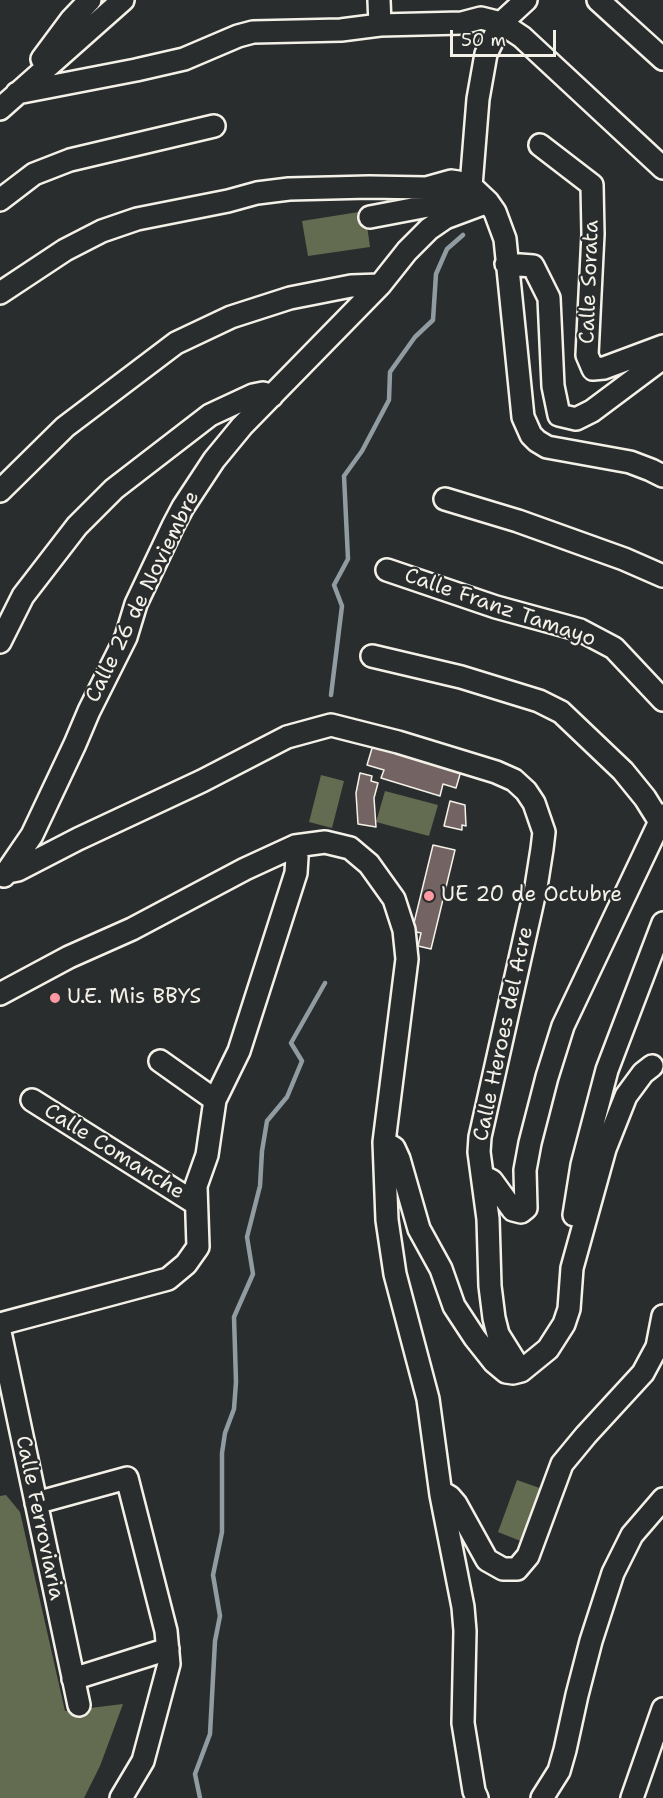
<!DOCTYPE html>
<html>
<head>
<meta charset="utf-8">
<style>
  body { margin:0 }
  #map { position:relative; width:663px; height:1798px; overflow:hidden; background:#2a2d2e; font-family:"Shantell Sans",sans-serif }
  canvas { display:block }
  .scale { position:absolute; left:450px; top:30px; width:106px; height:27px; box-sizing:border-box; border:3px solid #f4f1e8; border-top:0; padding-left:8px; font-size:18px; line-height:21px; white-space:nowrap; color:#f4f1e8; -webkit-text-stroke:4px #2a2d2e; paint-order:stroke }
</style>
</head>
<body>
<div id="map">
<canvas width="663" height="1798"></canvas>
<div class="scale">50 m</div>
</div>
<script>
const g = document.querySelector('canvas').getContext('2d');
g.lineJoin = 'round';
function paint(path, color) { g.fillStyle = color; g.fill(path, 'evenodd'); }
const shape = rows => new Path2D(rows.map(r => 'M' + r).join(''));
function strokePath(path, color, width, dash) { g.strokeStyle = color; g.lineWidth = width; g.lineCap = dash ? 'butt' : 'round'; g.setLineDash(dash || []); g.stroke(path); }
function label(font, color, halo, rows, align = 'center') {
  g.font = font + ' "Shantell Sans",sans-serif'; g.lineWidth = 4.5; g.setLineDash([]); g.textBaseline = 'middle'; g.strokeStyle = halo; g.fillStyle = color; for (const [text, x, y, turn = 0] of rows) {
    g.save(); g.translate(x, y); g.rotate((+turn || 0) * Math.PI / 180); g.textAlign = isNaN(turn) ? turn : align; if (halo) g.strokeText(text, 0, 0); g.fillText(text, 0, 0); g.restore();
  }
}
const green = shape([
  [365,211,370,247,308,256,302,221],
  [321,775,344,781,332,828,309,822],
  [385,791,438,805,429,836,376,822],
  [517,1480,548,1491,528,1544,498,1532],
  [6,1495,20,1512,65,1711,123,1704,100,1766,84,1798,0,1798,0,1496]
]);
const stream = shape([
  [331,695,342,606,334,585,348,559,344,476,362,451,389,400,390,372,415,337,433,320,436,274,447,249,463,235],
  [200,1798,195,1774,210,1734,215,1641,220,1616,213,1575,222,1532,222,1453,225,1433,234,1409,236,1382,234,1317,253,1274,247,1237,260,1186,262,1151,267,1121,287,1097,302,1061,291,1043,325,983]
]);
const building = shape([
  [373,745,461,771,456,788,443,784,440,796,381,778,384,770,367,765,373,745],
  [360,773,372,776,371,781,378,783,374,798,376,827,358,824,356,793,360,773],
  [450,801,465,805,466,826,462,825,462,830,444,826,450,801],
  [433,845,455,850,431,949,418,946,421,933,412,931,433,845]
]);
const minor = shape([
  [379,0,380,25],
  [598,0,663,59],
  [42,59,71,20,90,0],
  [17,93,136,70,184,59,238,36,253,32,341,30,380,25,462,23,481,18,501,23,522,37,663,168],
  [0,109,123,0],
  [540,145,592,185,593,234,587,355,593,369,604,368,663,346],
  [0,200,34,174,70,160,214,126],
  [370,217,428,206,446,198,465,195,471,186,478,99,486,54,501,23,526,0],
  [506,264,533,266,549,298,553,386,559,415,576,419,592,411,663,358],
  [0,293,65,250,102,231,137,219,228,201,257,193,289,189,369,187,426,188,451,181,458,182,471,186,488,202,495,212,505,239,523,417,531,435,537,441,547,447,630,462,651,470,663,476],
  [0,491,65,427,176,343,231,317,290,298,351,286,380,285],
  [445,499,518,521,624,559,663,576],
  [387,570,496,607,580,630,614,648,663,700],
  [0,642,23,596,77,526,114,489,210,415,253,395,263,393,272,396],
  [372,656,461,677,539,701,561,712,623,771,645,798,660,822],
  [8,872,18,870,78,839,202,781,287,737,331,725,398,742,496,772,514,780,526,791,534,803,544,832,542,849,536,887,480,1137,479,1152,488,1219,490,1286,494,1318,498,1334,521,1371],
  [4,876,32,835,75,744,89,711,126,637,136,604,173,526,183,507,214,460,242,426,380,285,407,251,429,229,445,218,488,202],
  [0,994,69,957,132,929,245,869,295,846,325,842,350,848,369,864,394,899,404,930,407,959,384,1142,387,1220,395,1274,428,1399,441,1495,463,1607,465,1631,463,1723,474,1791,477,1798],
  [160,1061,215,1100],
  [32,1100,195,1203],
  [384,1142,394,1148,399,1159,419,1229,441,1269,454,1306,475,1338,494,1362,506,1372,513,1373,521,1371,548,1349,564,1324,569,1309,572,1268,605,1149,626,1096,643,1073,652,1066],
  [484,1177,492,1181,513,1210,521,1212,526,1208,525,1170,530,1143,547,1077,563,1026,663,815],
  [574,1215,582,1165,607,1070,663,923],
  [0,1324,168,1279,186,1264,198,1247,196,1186,207,1155,215,1100,239,1051,296,873,297,857,295,846],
  [0,1332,79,1705],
  [441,1495,445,1494,450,1497,456,1504,487,1560,503,1569,517,1569,528,1556,562,1464,586,1435,643,1373,657,1347,663,1316],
  [36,1503,127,1478,166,1631,169,1664,143,1761,121,1798],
  [73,1679,168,1649],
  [542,1798,559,1771,565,1750,577,1695,591,1641,613,1573,632,1535,663,1499],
  [632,1798,663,1709]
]);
const markers = [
  [429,896,6,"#ff9aa2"],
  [55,998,6,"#ff9aa2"]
];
const streetNames = [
  ["Calle Sorata",590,282,-88],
  ["Calle 26 de Noviembre",143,597,-64],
  ["Calle Franz Tamayo",500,608,19],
  ["Calle Heroes del Acre",504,1034,-78],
  ["Calle Comanche",114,1152,32],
  ["Calle Ferroviaria",39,1518,78]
];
const poiNames = [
  ["UE 20 de Octubre",441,896],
  ["U.E. Mis BBYS",67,998]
];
paint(green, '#636b50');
strokePath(stream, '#919ca2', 4.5);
paint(building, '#736463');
strokePath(building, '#f4f1e8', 1.5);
strokePath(minor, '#f4f1e8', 26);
strokePath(minor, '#2a2d2e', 21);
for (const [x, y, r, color] of markers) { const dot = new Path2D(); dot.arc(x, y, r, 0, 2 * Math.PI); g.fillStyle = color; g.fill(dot); strokePath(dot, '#2a2d2e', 2); }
label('21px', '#f4f1e8', '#2a2d2e', streetNames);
label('21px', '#f4f1e8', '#2a2d2e', poiNames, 'left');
</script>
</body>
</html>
